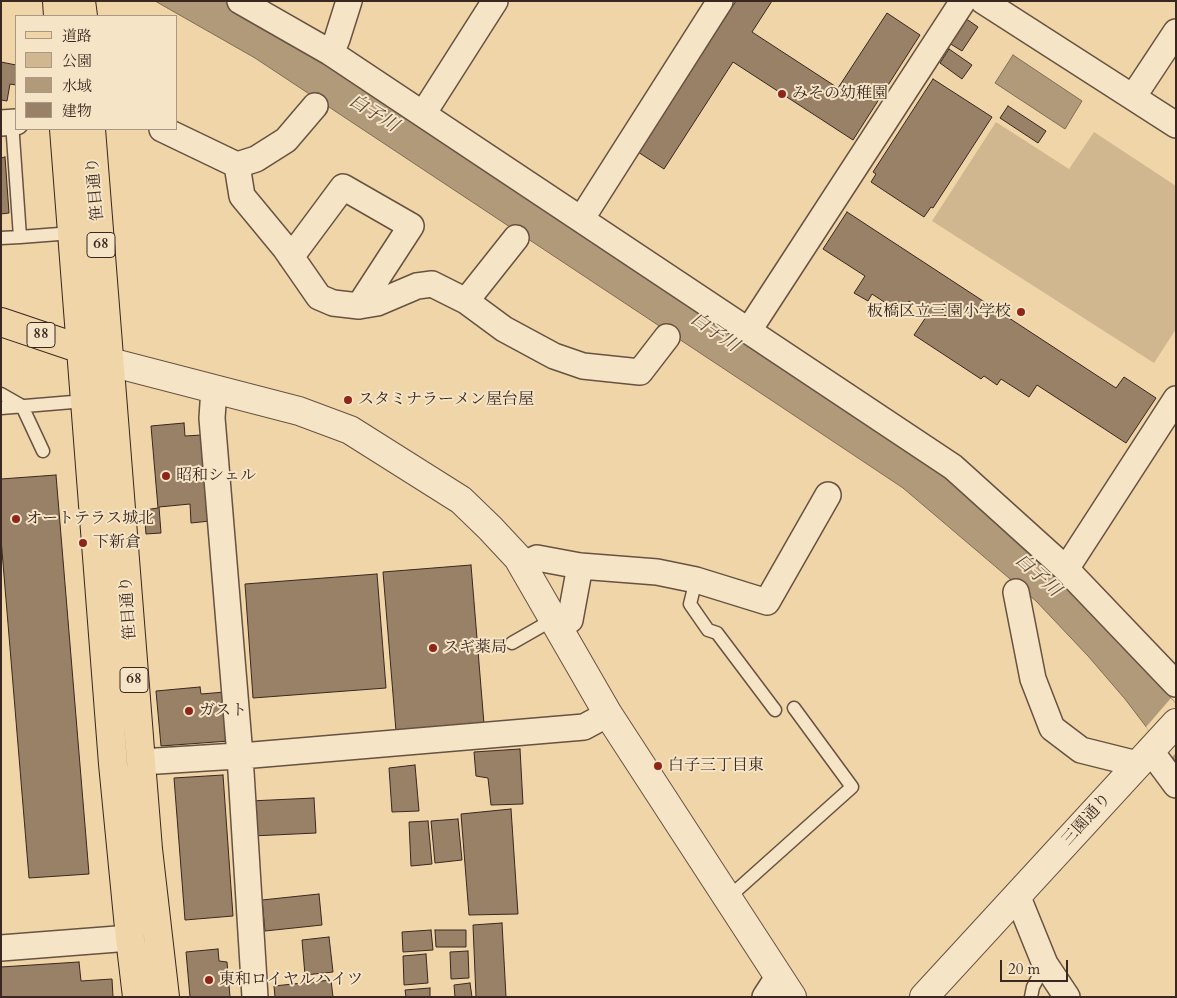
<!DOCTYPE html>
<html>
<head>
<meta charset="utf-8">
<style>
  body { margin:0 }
  #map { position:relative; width:1177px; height:998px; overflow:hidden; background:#efd5a7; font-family:Cardo,"Noto Serif JP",serif }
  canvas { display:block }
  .frame { position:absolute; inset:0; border:2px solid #3a2720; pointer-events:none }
  .legend { position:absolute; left:15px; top:15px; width:162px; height:115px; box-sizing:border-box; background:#f5e4c6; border:1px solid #aa9884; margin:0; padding:6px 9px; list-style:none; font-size:15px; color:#3a2720 }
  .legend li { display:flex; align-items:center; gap:10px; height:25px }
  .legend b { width:25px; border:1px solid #aa9884 }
  .scale { position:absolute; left:1000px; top:960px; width:68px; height:22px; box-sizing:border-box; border:2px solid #3a2720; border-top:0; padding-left:6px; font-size:15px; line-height:18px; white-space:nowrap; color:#3a2720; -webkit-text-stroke:4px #f5e4c6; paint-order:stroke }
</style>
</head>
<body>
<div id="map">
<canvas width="1177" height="998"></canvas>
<div class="frame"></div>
<ul class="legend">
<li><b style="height:6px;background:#efd5a7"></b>道路</li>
<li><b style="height:14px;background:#d0b790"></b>公園</li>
<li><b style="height:14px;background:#b19a79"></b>水域</li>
<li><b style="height:14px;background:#988166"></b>建物</li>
</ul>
<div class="scale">20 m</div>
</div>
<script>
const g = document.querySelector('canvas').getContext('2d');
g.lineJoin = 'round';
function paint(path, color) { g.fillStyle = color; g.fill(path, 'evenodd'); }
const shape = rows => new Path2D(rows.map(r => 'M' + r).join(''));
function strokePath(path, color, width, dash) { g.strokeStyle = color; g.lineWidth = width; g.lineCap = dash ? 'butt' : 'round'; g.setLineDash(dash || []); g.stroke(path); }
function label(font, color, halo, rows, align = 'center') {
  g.font = font + ' Cardo,"Noto Serif JP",serif'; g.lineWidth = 4; g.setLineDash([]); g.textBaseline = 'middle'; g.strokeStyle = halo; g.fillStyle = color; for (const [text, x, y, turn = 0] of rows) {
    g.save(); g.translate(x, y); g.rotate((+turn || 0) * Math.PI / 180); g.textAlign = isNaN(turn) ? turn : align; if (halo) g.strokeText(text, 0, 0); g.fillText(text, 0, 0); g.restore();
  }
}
const green = shape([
  [996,122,1069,169,1094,132,1176,186,1176,329,1154,363,932,221]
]);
const water = shape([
  [155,1,229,1,276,28,920,455,994,515,1110,625,1171,698,1176,704,1176,766,1125,699,1088,656,1036,601,903,488,768,398,255,58,155,1],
  [1013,55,1082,101,1065,129,995,83,1013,55]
]);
const pier = shape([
  [1171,698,1176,704,1176,753,1170,759,1146,727]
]);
const building = shape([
  [736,1,772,1,752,32,838,88,887,13,920,35,853,140,733,62,664,169,638,152,736,1],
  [965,18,978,27,962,51,949,43,965,18],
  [949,49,972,65,962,79,940,63,949,49],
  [1,62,16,65,16,85,10,84,7,101,1,100,1,62],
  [933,79,992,117,933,208,931,207,924,217,871,182,876,174,873,172,933,79],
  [1008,106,1046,131,1038,143,1000,118,1008,106],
  [5,157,9,213,1,214,1,158,5,157],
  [847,212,1116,388,1124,377,1156,398,1126,443,1037,385,1029,397,1001,379,997,385,984,376,981,379,914,335,928,314,909,301,901,313,872,294,868,301,854,293,865,276,823,249,847,212],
  [184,423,185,436,202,435,210,521,191,523,190,504,159,507,161,533,146,534,144,510,158,508,151,426,184,423],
  [56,475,89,874,29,878,1,539,1,479,56,475],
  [471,565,484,724,396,731,383,572,471,565],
  [377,574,386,688,253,698,245,584,377,574],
  [200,687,201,694,225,692,229,741,161,746,156,691,200,687],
  [520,749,523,804,491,805,488,778,476,776,474,752,520,749],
  [415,765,419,811,392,812,389,768,415,765],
  [223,775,233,916,185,920,174,778,223,775],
  [314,798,316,833,252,836,250,801,314,798],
  [511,809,518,914,469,915,461,814,511,809],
  [458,819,462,860,435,863,431,821,458,819],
  [428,821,432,864,411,866,409,822,428,821],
  [319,894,322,925,265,931,262,900,319,894],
  [502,923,506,997,476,997,473,925,502,923],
  [431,930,433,950,403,952,402,932,431,930],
  [435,930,466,930,466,947,436,947,435,930],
  [329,937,333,972,305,975,302,940,329,937],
  [218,949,219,961,227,962,230,997,190,997,186,952,218,949],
  [468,951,469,978,451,979,450,952,468,951],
  [426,954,428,983,404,985,403,956,426,954],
  [79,962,81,981,112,979,113,997,1,997,1,967,79,962],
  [331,980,333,997,275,997,274,986,331,980],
  [470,983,472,997,455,997,454,985,470,983],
  [430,988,430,997,406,997,405,990,430,988]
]);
const service = shape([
  [12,122,20,237,72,233],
  [1,238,20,237],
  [1,394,22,406,43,451],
  [1,408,85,401],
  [696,580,690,604,708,630,717,633,775,710],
  [512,643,554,619],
  [728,898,852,787,794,708],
  [1031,997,1033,987,1045,964]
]);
const minor = shape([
  [240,1,331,53,953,467,1066,569,1176,684],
  [983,1,1176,125],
  [331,53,337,39,349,1],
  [1133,97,1176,32],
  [423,114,495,1],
  [1,123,16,122],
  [162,129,237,165,242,196,285,248,319,297,333,303,359,306,377,303,417,286,432,284,466,301,504,329,554,356,583,366,640,372,667,337],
  [237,165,256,159,286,140,315,106],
  [582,218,720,1],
  [291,257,343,187,411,226,359,306],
  [466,301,516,238],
  [749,330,963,1],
  [214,389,212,418,240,756,255,997],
  [522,565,537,558,580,566,657,572,696,580,767,602,828,495],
  [1066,569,1176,399],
  [1016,592,1033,679,1052,728,1081,750,1137,764],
  [559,628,570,620,580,566],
  [1150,750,1176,785],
  [141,762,253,755,584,727,608,714],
  [1017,895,1045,964,1067,997],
  [1,948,130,938],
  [765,997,778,977]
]);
const tertiary = shape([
  [110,362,299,411,350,430,461,500,490,528,518,558,608,714,792,997],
  [924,997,1176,723]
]);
const primary = shape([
  [57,1,58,16],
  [81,1,83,16],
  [64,129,113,764,130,938,137,997],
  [91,129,141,762,148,849,165,997],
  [1,322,81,349,96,356]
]);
const markers = [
  [782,94,5,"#8f2418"],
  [1021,312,5,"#8f2418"],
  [348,400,5,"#8f2418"],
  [166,476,5,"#8f2418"],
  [16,519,5,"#8f2418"],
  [83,543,5,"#8f2418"],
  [433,648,5,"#8f2418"],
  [189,711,5,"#8f2418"],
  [658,766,5,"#8f2418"],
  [209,980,5,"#8f2418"]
];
const shields = [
  [101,245,28],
  [41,335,28],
  [134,680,28]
];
const shieldNames = [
  ["68",101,245],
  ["88",41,335],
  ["68",134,680]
];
const poiNames = [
  ["みその幼稚園",792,94],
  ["板橋区立三園小学校",1011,312,"right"],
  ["スタミナラーメン屋台屋",358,400],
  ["昭和シェル",176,476],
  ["オートテラス城北",26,519],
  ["下新倉",93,543],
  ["スギ薬局",443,648],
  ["ガスト",199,711],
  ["白子三丁目東",668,766],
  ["東和ロイヤルハイツ",219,980]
];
const streetNames = [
  ["笹目通り",96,189,-95],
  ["笹目通り",129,608,-94],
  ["三園通り",1087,820,-48]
];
const waterNames = [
  ["白子川",373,114,32],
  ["白子川",714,333,35],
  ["白子川",1037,576,42]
];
paint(green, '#d0b790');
paint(water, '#b19a79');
strokePath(water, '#816c55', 1);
paint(pier, '#efd5a7');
paint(building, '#988166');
strokePath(building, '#3a2720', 1);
strokePath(service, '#675242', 15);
strokePath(minor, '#675242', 28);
strokePath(tertiary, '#675242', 30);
strokePath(primary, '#3a2720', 30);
strokePath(service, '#f5e4c6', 12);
strokePath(minor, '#f5e4c6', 25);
strokePath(tertiary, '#f5e4c6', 28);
strokePath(primary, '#efd5a7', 28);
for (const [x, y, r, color] of markers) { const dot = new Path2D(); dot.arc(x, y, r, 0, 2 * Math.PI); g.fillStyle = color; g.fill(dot); strokePath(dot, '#f5e4c6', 2); }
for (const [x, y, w] of shields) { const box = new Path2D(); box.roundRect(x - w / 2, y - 12.5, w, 25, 4); g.fillStyle = '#f5e4c6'; g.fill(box); strokePath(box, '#3a2720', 1); }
label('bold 15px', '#3a2720', null, shieldNames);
label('16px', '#3a2720', '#f5e4c6', poiNames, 'left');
label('16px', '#3a2720', '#f5e4c6', streetNames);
label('italic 18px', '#5e4a3b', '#f5e4c6', waterNames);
</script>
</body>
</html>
